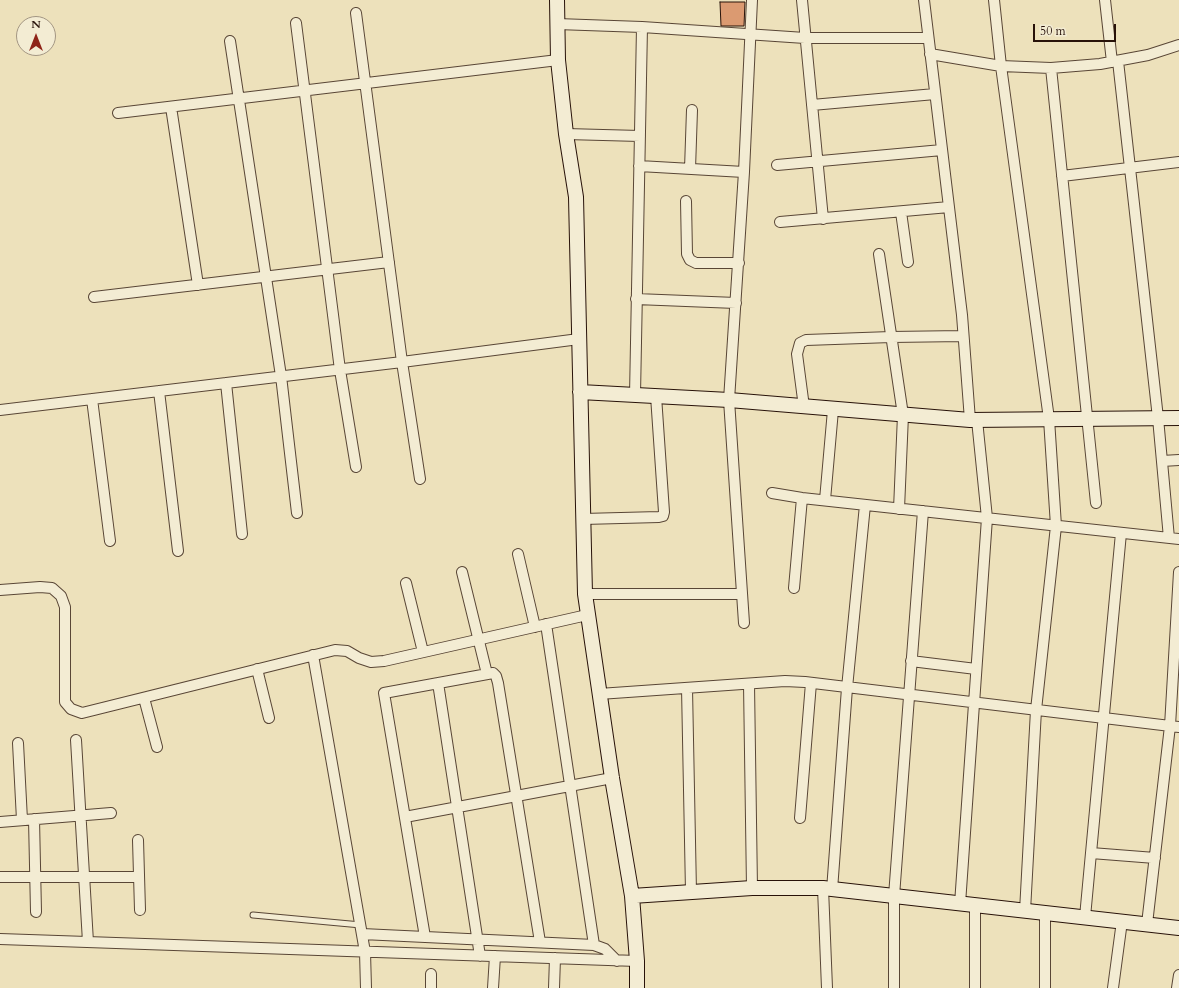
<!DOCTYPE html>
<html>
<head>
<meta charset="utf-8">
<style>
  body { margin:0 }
  #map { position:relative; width:1179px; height:988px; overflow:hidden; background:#ede1bb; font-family:Cardo,serif }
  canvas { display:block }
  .north { position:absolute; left:16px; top:16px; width:40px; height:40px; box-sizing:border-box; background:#f3ecd3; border:1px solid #a29582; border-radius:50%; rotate:0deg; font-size:11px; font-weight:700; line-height:16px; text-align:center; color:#281209 }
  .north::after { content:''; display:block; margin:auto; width:14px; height:18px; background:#8f2418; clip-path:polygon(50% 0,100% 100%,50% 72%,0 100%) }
  .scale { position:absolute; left:1033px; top:24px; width:83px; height:18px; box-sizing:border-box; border:2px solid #281209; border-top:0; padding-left:5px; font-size:12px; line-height:14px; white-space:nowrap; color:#281209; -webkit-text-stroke:3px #f3ecd3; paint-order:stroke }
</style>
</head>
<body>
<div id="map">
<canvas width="1179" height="988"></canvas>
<div class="north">N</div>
<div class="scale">50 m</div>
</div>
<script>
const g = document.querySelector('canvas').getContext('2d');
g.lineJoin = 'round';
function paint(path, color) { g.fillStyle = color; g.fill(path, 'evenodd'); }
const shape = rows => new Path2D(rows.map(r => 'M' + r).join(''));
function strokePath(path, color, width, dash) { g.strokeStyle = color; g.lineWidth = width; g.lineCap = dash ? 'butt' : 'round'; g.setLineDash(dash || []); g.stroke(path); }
const building = shape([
  [720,2,745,2,744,26,721,26,720,2]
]);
const lane = shape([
  [253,915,361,925]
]);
const street = shape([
  [802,0,823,219],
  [924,0,962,315,970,420],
  [994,0,1001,66,1049,419,1056,526,1036,710,1025,911],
  [1105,0,1112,62],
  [356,13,402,362,420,479],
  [296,23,340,370,356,467],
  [557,24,642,27,805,38,928,38],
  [230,41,281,376,297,513],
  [930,54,1001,66,1051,68,1100,64,1148,55,1179,45],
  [1118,61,1158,418,1169,538],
  [1051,68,1096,503],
  [812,105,935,94],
  [171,107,198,285],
  [118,113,558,60],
  [566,134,640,136],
  [777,165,942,150],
  [639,166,744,172],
  [690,169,692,110],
  [1062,176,1179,162],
  [686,201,687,254,690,260,696,263,739,263],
  [901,212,908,262],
  [780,222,949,207],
  [879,254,903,415,899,509],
  [94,297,389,262],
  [636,299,736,303],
  [226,383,242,534],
  [159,391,178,551],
  [635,395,642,27],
  [92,399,110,541],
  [804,407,797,354,800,343,806,340,891,337,963,336],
  [0,410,402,362,579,339],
  [1162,461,1179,460],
  [772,493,802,498,1179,539],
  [825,500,833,410],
  [583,519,659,517,663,516,664,512,656,396],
  [518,554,535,627],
  [462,572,487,674],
  [406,583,423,652],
  [794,588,802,498],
  [0,590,40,587,52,588,61,596,65,607,65,702,71,709,82,713,335,650,347,651,359,658,371,662,384,661,587,615],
  [585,594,741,594],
  [744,623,729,400,744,172,752,0],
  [546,624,594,945],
  [313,655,365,952,366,988],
  [911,661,976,669],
  [257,669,269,718],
  [438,683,480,956],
  [749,684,752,888],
  [687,688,691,892],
  [599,694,785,681,805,682,1179,727],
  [144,698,157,747],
  [76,740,88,942],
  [18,743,22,820],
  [405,817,612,778],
  [800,818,811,683],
  [34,819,36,912],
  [0,822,111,813],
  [138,840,140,910],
  [1091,853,1155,858],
  [1,877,139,877],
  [823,888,827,988],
  [832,890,847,688,865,505],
  [960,904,987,518,977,420],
  [975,905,975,988],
  [1045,913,1045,988],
  [1085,917,1121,533],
  [1147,924,1170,726,1179,572],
  [362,934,594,945,605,949,617,961],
  [425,937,384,693,493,673,496,676,498,683,540,942],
  [0,939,637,961],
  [431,974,431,988],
  [493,988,495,956],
  [554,988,555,958],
  [894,988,894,896,923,511],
  [1113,988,1122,921],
  [1177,988,1179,975]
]);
const secondary = shape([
  [557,0,558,60,566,134,576,197,585,594,612,778,632,896,637,961,637,988],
  [580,392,729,400,970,420,1179,418],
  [632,896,752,888,823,888,1179,928]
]);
paint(building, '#db9a71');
strokePath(building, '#281209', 1);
strokePath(lane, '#594636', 7);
strokePath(street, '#594636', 12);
strokePath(secondary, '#281209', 16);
strokePath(lane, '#f3ecd3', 5);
strokePath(street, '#f3ecd3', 10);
strokePath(secondary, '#f3ecd3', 14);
</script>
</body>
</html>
